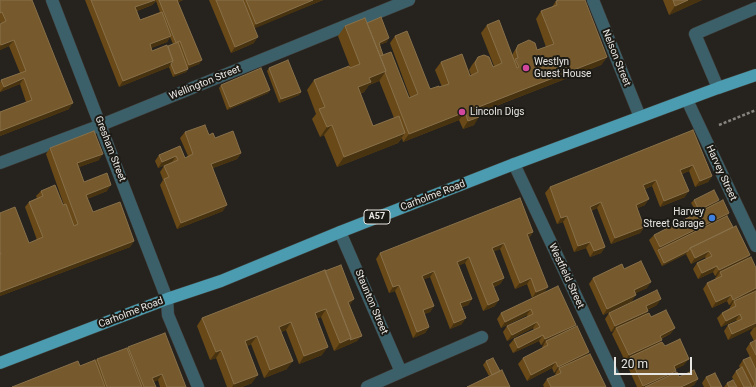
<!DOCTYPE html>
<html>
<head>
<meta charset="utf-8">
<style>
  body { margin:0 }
  #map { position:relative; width:756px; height:387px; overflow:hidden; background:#26231e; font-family:Roboto,sans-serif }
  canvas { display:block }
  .scale { position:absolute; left:614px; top:357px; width:78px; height:18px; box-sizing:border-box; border:2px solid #e8e6e3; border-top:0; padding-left:5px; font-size:12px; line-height:14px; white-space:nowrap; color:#e8e6e3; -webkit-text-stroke:3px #1c1a15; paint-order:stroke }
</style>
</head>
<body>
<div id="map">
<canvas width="756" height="387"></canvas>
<div class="scale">20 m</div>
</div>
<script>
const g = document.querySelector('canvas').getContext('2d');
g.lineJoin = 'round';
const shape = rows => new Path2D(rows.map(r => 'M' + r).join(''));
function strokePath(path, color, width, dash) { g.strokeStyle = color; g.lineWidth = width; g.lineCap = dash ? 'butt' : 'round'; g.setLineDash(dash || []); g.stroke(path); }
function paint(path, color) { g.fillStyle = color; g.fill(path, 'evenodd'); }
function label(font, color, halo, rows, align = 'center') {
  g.font = font + ' Roboto,sans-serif'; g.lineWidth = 4; g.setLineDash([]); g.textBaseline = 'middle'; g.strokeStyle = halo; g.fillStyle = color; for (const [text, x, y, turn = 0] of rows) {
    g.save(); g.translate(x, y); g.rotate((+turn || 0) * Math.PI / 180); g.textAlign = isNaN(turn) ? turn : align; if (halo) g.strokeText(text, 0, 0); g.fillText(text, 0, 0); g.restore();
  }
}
const path = shape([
  [719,125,756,110]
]);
const lane = shape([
  [718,88,695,34,756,8]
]);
const street = shape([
  [52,0,167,299,168,315,198,387],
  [593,0,640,117],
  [687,100,756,246],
  [0,163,101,125,409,0],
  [514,164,619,387],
  [340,232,401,372,367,387],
  [401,372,482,337]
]);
const primary = shape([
  [0,363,167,299,221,281,340,232,514,164,718,88,756,75]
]);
const wall = shape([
  [0,0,69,109,0,136,0,112,26,102,20,84,0,92,0,82,1,80,20,73,9,46,0,50,0,24,1,24,0,22],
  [85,0,183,0,178,2,202,60,199,64,188,68,188,69,186,72,173,77,169,67,119,87],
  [156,1,160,12,140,20,137,11,152,5],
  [170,37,173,44,168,46,152,51,151,48,167,42],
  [209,0,323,0,254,28,254,43,231,53],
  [663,0,702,0,669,15],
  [556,1,607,57,601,65,478,113,474,125,463,129,459,120,403,142,402,138,398,143,337,167,324,135,320,137,312,119,316,114,307,90,314,80,350,67,338,36,345,26,367,23,387,42,379,45,383,55,409,98,410,97,390,43,395,36,430,89,439,87,442,87,435,70,441,62,470,76,471,75,469,70,472,65,478,57,493,67,494,66,481,33,487,25,512,55,518,45,537,50,546,47,536,19,541,11,552,7],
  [379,80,394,118,373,126,360,94,364,92,369,85,379,81],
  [269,68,301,92,299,95,279,103,267,71],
  [221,85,270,90,268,93,227,110,219,88],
  [693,130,712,176,708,182,695,187,689,171,682,174,685,197,660,207,652,186,645,189,645,205,637,208,644,227,640,233,611,244,597,208,591,211,605,247,601,253,590,257,586,248,574,252,563,222,557,224,545,193,550,187],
  [185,132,209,135,241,153,237,159,213,168,223,211,177,229,160,185,163,180,160,172,164,166,172,162,158,168,155,161,159,155,180,146,185,158,188,156,180,138],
  [50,148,99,160,79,167,84,182,107,191,87,199,93,212,134,241,130,247,0,296,0,213,29,243,37,240,25,207,29,202,37,198,36,196,41,191,63,205,64,205,46,154],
  [694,200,716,204,697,213,691,203],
  [729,213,727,216,748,258,756,268,756,387,737,387,732,377,736,371,740,368,739,366,743,360,751,359,746,349,750,343,754,341,750,333,754,327,728,340,724,331,728,325,737,321,736,320,721,327,717,318,722,313,730,308,730,307,732,304,729,305,727,301,712,308,703,289,707,283,716,279,715,278,718,275,715,276,713,272,698,279,693,269,697,263,706,259,705,257,691,264,686,254,662,266,649,240,654,235],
  [533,232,529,238,544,293,574,328,589,352,587,355,606,387,544,387,543,385,547,379,556,375,555,374,557,371,554,373,552,368,527,381,518,364,523,358,543,348,542,347,544,344,541,345,539,341,513,353,509,345,514,339,534,330,533,328,507,341,503,332,507,326,528,317,527,315,501,328,497,319,501,313,542,294,532,298,527,284,515,289,500,249,494,251,504,278,500,284,494,287,495,306,483,311,465,263,459,265,472,299,468,305,462,307,462,324,450,329,430,277,424,279,434,306,430,312,424,314,429,327,425,333,413,338,395,291,389,293,376,259,380,253],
  [624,269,647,288,635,293,632,301,603,315,589,284,593,278],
  [350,305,357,341,334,351,321,317,316,318,322,355,299,364,286,330,281,332,287,369,264,378,251,344,247,346,252,383,242,387,227,387,216,358,210,360,197,326,202,318],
  [657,305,647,310,648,311,646,314,651,317,675,328,670,334,661,339,659,343,665,346,684,365,675,369,674,374,679,377,698,379,694,385,690,387,637,387,626,363,628,360,625,361,612,334,614,331,611,332,605,319,609,313],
  [128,347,186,387,160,387,158,380,153,382,156,387,12,387,95,361,97,359,127,349],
  [486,361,500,371,489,376,483,365],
  [706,377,722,387,704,387,702,383],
  [727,383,737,387,724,387]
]);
const shadedWall = shape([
  [155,0,156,0,152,5,131,13,135,7],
  [177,0,183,0,175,4],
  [313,0,323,0,251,30,256,24],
  [688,0,702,0,669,15,675,6],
  [171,36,167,42,146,50,150,44],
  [258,37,254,43,231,53,235,47],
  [389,38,387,42,376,46,379,43],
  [14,40,9,46,0,50,0,47,1,45],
  [607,57,601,65,470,116,476,108],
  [202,60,199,64,187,69,189,65],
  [173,61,169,67,119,87,123,81],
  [188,69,186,72,173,77,175,74],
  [386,71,379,81,369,85,364,92,350,97,358,87,369,78],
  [24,78,20,84,0,92,4,87],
  [270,90,268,93,227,110,230,107],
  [301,92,299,95,279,103,281,99],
  [73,103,69,109,0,136,0,131],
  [465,112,459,120,403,142,409,134],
  [479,117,474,125,463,129,468,121],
  [332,125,324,135,320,137,327,127],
  [405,133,398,143,337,167,344,157],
  [241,153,237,159,207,170,211,164],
  [103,154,99,160,73,169,77,163],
  [176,156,172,162,158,168,162,162],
  [693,165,689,171,676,176,680,170],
  [712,176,708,182,695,187,700,181],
  [656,180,652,186,639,191,643,185],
  [111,185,107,191,82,201,86,195],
  [689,191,685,197,660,207,664,201],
  [649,199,645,205,632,211,636,205],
  [719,200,716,204,697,213,699,210],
  [601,202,597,208,585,213,590,207],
  [227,205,223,211,177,229,181,223],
  [729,213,725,219,658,250,660,247],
  [567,216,563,222,557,224,561,218],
  [644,227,640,233,611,244,615,238],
  [533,232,529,238,523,240,527,234],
  [134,241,130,247,0,296,0,292],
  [590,242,586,248,574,252,578,246],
  [504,243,500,249,488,254,492,248],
  [605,247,601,253,590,257,594,251],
  [688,251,686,254,662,266,664,263],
  [709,251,705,257,691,264,695,258],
  [750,255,746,261,720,272,718,275,715,276,719,270],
  [469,257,465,263,453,268,457,262],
  [717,266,713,272,698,279,702,273],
  [434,271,430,277,418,282,422,276],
  [504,278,500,284,488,289,492,283],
  [531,278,527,284,515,289,520,283],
  [651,282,647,288,630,296,634,290],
  [399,285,395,291,389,293,393,287],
  [548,287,544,293,532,298,536,292],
  [756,288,756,292,734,301,732,304,729,305,733,300],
  [636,295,632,301,603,315,607,309],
  [731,295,727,301,712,308,716,302],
  [354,299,350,305,348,302],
  [472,299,468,305,456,309,460,303],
  [661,299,657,305,642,312,646,306],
  [499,300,495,306,483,311,488,305],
  [434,306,430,312,418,316,423,310],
  [326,309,321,317,309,321,315,313],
  [531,309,527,315,501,328,505,322],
  [648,311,644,317,616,328,614,331,611,332,615,326],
  [740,314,736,320,721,327,726,321],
  [466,318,462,324,450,329,454,323],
  [291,322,286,330,274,335,279,327],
  [537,322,533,328,507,341,512,335],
  [756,323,756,327,728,340,732,334],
  [576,325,572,331,546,341,544,344,541,345,545,339],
  [429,327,425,333,413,338,417,332],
  [675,328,670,334,655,341,660,336],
  [543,335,539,341,513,353,518,348],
  [257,336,251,344,239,349,245,341],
  [362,336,357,341,334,351,340,343,351,338],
  [662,340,658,346,630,357,628,360,625,361,629,355],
  [328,347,322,355,299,364,304,356],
  [221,350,216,358,210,360,216,352],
  [589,352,585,358,559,368,557,371,554,373,558,367],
  [689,359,684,365,670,372,674,366],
  [293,361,287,369,264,378,270,370],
  [556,362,552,368,527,381,531,375],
  [676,371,672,377,649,387,642,387,643,386],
  [162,374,158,380,148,384,152,378],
  [258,375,252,383,242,387,232,387,234,384],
  [698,379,694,385,690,387,681,387]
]);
const building = shape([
  [0,0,32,0,73,103,0,131,0,112,32,100,24,78,4,87,1,80,26,71,14,40,1,45,0,43,0,24,6,21,2,12,0,13,0,0],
  [91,0,155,0,135,7,140,20,162,12,171,36,150,44,152,51,167,45,173,61,123,81,91,0],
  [159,0,178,0,177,0,202,60,189,65,180,41,176,43,159,0],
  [216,0,243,0,258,37,235,47,216,0],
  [246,0,313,0,256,24,246,0],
  [559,0,585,0,607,57,476,108,479,117,468,121,465,112,409,134,385,72,386,71,380,56,391,52,409,98,418,94,395,36,407,31,430,89,439,86,439,87,449,84,441,62,462,54,470,76,478,72,475,63,478,57,484,55,489,57,493,67,502,63,487,25,499,20,517,68,519,67,515,59,518,58,516,50,518,45,529,40,535,43,537,50,554,44,541,11,557,5,556,1,559,0],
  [673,0,688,0,675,6,673,0],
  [381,17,389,38,379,43,383,55,380,56,367,23,381,17],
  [365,18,386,71,369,78,371,82,358,87,373,126,399,116,405,133,344,157,332,125,327,127,319,109,325,107,314,80,349,66,350,68,360,64,345,26,365,18],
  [178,42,188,69,175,74,171,64,173,61,168,46,178,42],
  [288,60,301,92,281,99,269,68,288,60],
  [261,68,270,90,230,107,221,85,261,68],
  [205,125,209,135,213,133,215,138,233,131,241,153,211,164,227,205,181,223,164,179,169,177,164,166,178,160,176,156,162,162,159,155,180,146,185,158,193,154,185,132,205,125],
  [693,130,712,176,700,181,693,165,680,170,689,191,664,201,656,180,643,185,649,199,636,205,644,227,615,238,601,202,590,207,605,247,594,251,590,242,578,246,567,216,561,218,550,187,693,130],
  [94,131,103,154,77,163,84,182,107,173,111,185,86,195,93,212,120,202,134,241,0,292,0,254,1,254,0,252,0,213,15,207,29,243,43,237,29,202,43,196,41,191,55,185,63,205,66,204,74,226,78,224,50,148,94,131],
  [714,190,719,200,699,210,694,200,714,190],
  [520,198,533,232,527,234,548,287,536,292,531,278,520,283,504,243,492,248,504,278,492,283,499,300,488,305,469,257,457,262,472,299,460,303,466,318,454,323,434,271,422,276,434,306,423,310,429,327,417,332,399,285,393,287,380,253,520,198],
  [723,200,729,213,660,247,654,235,723,200],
  [727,216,733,227,690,248,688,251,664,263,658,250,727,216],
  [736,226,750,255,719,270,717,266,702,273,697,263,712,256,709,251,695,258,690,248,736,226],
  [751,257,756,268,756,288,733,300,731,295,716,302,707,283,722,276,720,272,751,257],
  [641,261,651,282,634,290,636,295,607,309,593,278,622,264,624,269,641,261],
  [341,265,354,299,348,302,362,336,350,340,351,338,325,271,341,265],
  [325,270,351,338,340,343,326,309,320,311,315,313,328,347,304,356,291,322,279,327,293,361,270,370,257,336,250,339,245,341,258,375,234,384,221,350,216,352,202,318,325,270],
  [558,286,576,325,545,339,543,335,518,348,514,339,540,327,537,322,512,335,507,326,533,314,531,309,505,322,501,313,558,286],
  [657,290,661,299,646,306,648,311,615,326,609,313,657,290],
  [756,291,756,323,732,334,728,325,742,319,740,314,726,321,722,313,736,306,734,301,756,291],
  [666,310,675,328,660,336,662,340,629,355,616,328,649,313,651,317,666,310],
  [577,326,589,352,558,367,556,362,531,375,523,358,548,345,546,341,577,326],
  [165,333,186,387,167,387,162,374,152,378,156,387,144,387,128,347,165,333],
  [680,339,689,359,674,366,676,371,643,386,630,357,662,342,665,346,680,339],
  [756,340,756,355,750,343,756,340],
  [127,348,142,387,107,387,97,359,127,348],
  [590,354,606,387,551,387,547,379,561,373,559,368,590,354],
  [750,357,756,370,756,387,753,387,755,384,743,360,750,357],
  [493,358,500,371,492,375,486,361,493,358],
  [95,360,105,387,12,387,78,361,80,366,95,360],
  [742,367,752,387,744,387,736,371,742,367],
  [502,370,510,387,467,387,502,370],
  [694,370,698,379,681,387,645,387,677,372,679,377,694,370],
  [715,373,722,387,711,387,706,377,715,373],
  [733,380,737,387,729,387,727,383,733,380]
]);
const markers = [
  [526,68,4,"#d1479c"],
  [462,112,4,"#d1479c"],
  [712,218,4,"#3f7fe0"]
];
const shields = [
  [377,217,26]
];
const shieldNames = [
  ["A57",377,217]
];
const streetNames = [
  ["Nelson Street",616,58,68],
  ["Wellington Street",205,83,-22],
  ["Gresham Street",110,149,69],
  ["Harvey Street",721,173,65],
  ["Carholme Road",433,196,-21],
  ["Westfield Street",566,276,65],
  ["Staunton Street",371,302,67],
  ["Carholme Road",131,313,-21]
];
const poiNames = [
  ["Westlyn",534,62],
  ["Guest House",534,74],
  ["Lincoln Digs",470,112],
  ["Harvey",704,212,"right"],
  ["Street Garage",704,224,"right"]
];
strokePath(lane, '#413e3a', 13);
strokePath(street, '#413e3a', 13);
strokePath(primary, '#413e3a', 13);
strokePath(path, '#86837f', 2.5, [3, 2]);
strokePath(lane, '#3c606a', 12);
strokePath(street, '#3c606a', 12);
strokePath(primary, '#4b9cb0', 12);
paint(wall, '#694917');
paint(shadedWall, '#483311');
paint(building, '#765a2d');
strokePath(building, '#88704a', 1);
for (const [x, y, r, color] of markers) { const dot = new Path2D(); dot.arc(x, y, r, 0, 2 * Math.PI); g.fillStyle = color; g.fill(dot); strokePath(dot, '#1c1a15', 1.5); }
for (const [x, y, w] of shields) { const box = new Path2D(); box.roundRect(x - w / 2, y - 7, w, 14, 3); g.fillStyle = '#1c1a15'; g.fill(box); strokePath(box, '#e8e6e3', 1); }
label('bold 9px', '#e8e6e3', null, shieldNames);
label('10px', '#e8e6e3', '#1c1a15', streetNames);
label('10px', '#e8e6e3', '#1c1a15', poiNames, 'left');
</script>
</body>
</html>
